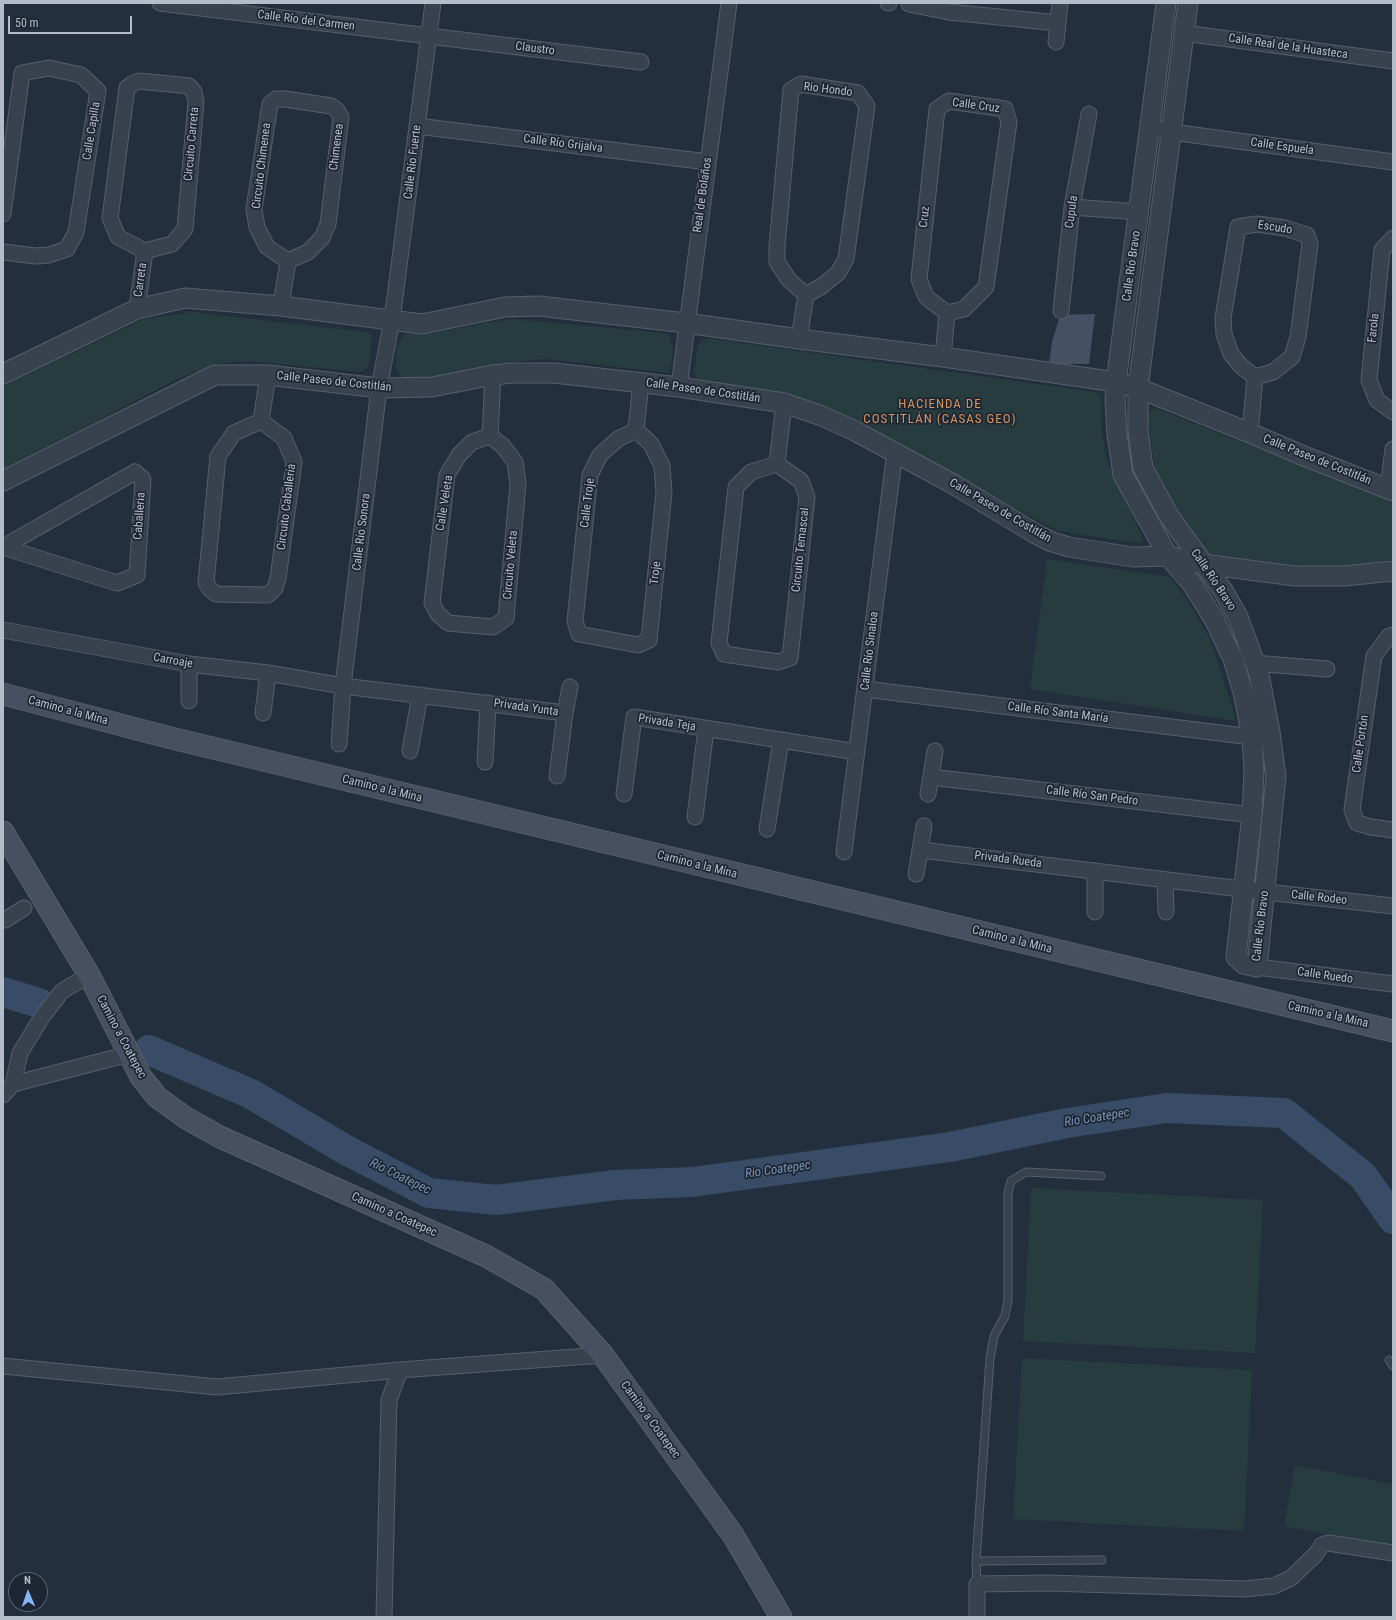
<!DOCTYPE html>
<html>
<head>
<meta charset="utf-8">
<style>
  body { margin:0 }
  #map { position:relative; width:1396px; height:1620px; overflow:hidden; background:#242f3e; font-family:"Roboto Condensed",sans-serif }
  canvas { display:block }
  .frame { position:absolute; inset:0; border:4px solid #b4bcc9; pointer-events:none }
  .north { position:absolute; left:8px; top:1572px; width:40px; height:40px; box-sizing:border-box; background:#1d2633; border:1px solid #59626f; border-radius:50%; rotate:358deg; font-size:11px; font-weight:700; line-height:16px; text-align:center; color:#b4bcc9 }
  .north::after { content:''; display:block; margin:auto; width:14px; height:18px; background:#8ab4f8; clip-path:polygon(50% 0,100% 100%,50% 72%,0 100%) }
  .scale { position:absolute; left:8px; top:16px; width:124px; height:18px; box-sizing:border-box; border:2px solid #b4bcc9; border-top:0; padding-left:5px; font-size:12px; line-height:14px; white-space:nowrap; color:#b4bcc9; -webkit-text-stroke:3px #1d2633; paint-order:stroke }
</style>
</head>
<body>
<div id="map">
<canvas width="1396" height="1620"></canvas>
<div class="frame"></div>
<div class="north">N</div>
<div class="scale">50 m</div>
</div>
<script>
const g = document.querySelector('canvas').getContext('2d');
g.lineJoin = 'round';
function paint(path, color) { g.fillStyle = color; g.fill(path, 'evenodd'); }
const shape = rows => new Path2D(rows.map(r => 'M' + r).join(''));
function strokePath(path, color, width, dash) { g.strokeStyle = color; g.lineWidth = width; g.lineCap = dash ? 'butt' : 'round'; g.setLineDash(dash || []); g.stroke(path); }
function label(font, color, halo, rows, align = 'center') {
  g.font = font + ' "Roboto Condensed",sans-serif'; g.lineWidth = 3.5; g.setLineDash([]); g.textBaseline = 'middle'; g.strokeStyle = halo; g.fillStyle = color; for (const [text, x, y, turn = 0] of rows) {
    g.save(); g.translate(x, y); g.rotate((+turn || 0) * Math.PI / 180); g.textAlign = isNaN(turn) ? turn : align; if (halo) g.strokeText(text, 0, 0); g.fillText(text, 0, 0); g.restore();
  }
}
const green = shape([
  [192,312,366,332,372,335,369,364,362,372,251,361,222,363,175,380,83,429,3,469,3,386,144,319],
  [512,319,665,333,670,337,673,356,669,373,546,359,504,363,446,375,402,379,396,367,396,346,405,334,433,333,485,323],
  [706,338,1094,392,1101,395,1101,427,1106,458,1143,538,1143,542,1136,543,1058,531,826,409,767,391,708,382,696,378,694,371,698,345],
  [1155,408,1393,501,1393,560,1329,569,1210,554,1172,502,1155,470,1147,414],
  [1047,559,1170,577,1188,601,1212,643,1236,721,1030,689],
  [1031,1188,1263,1200,1255,1353,1023,1341],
  [1022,1358,1252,1370,1244,1531,1013,1519],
  [1295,1465,1393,1484,1393,1538,1391,1547,1284,1526]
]);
const river = shape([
  [3,992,39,1003],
  [149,1050,251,1094,346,1150,429,1193,496,1200,615,1185,692,1182,950,1147,1067,1123,1167,1108,1284,1113,1363,1176,1393,1219]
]);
const building = shape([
  [1095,314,1089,364,1049,364,1052,342,1060,315]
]);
const service = shape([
  [1389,1360,1393,1366],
  [976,1561,1102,1560],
  [977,1584,976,1561,990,1359,994,1336,1005,1316,1008,1300,1008,1193,1011,1181,1026,1172,1101,1176]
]);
const minor = shape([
  [160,3,641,62],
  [888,3,889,3],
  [909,4,949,12,1058,23],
  [1184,33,1393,61],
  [1056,42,1060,3],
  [139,81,189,86,194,92,196,102,185,229,172,244,145,251,118,237,110,218,127,88,132,84,139,81],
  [801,84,858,93,867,106,846,259,838,273,822,286,806,295,789,280,777,262,777,246,791,90,801,84],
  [276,99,285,99,331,106,337,110,341,117,328,224,322,238,308,252,288,261,267,247,257,227,254,209,270,104,276,99],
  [949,101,1005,109,1009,122,986,287,964,309,947,313,926,297,919,279,937,109,949,101],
  [417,126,708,162],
  [1150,127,1172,132,1393,162],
  [1072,207,1139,212],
  [3,214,22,73,49,68,81,75,98,91,76,232,67,249,49,255,36,256,3,252],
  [1257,224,1285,228,1307,235,1310,244,1298,337,1292,357,1273,372,1255,377,1241,366,1231,354,1224,334,1223,318,1238,227,1257,224],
  [1393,238,1382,250,1369,380,1377,400,1393,412],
  [281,306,288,261],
  [137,309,145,251],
  [1061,311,1072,207,1089,114],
  [799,339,806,295],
  [943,357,947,313],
  [679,387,729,3],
  [261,421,284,438,294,462,278,578,275,588,268,595,216,594,210,589,206,583,218,456,234,433,261,421],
  [261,421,268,375],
  [636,430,651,444,662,466,664,492,649,640,638,645,579,634,575,621,590,475,600,455,618,439,636,430],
  [636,430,641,382],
  [1250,433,1255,377],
  [490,436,503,446,515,462,518,484,506,618,493,627,448,623,438,614,432,603,447,475,459,455,472,442,490,436],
  [490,436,493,375],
  [777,464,801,481,807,497,790,658,778,662,724,654,719,643,736,487,751,472,777,464],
  [777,464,784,403],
  [1388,489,1393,449],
  [3,547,117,583,137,575,143,479,135,472,3,547],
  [3,630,189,664,268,673,343,686,565,713],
  [1393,635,1389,636,1374,656,1352,810,1357,823,1371,827,1393,830],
  [1254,663,1327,669],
  [865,689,1252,737],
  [189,701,189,664],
  [263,713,268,673],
  [339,744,343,686,379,388,392,320,433,3],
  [410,751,420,695],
  [485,762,488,703],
  [557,776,565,713,570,687],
  [931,777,1252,815],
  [624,794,634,717,857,752],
  [928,794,935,751],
  [695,817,706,729],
  [767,829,781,740],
  [921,850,1266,892,1393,906],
  [844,852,895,451],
  [1095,871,1095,912],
  [916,874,924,826],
  [1165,880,1166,912],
  [3,920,5,920,24,908],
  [1257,967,1393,984],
  [13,1084,20,1053,42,1017,62,991,89,975],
  [3,1095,13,1084,129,1054],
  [3,1366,217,1387,400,1370],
  [384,1617,389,1400,400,1370,603,1355],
  [977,1617,977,1584,1048,1583,1245,1589,1274,1586,1291,1578,1315,1555,1322,1545,1328,1543,1393,1553]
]);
const tertiary = shape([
  [1166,3,1116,382,1115,400,1117,434,1123,475,1168,556,1192,584,1214,619,1233,659,1243,692,1252,737,1254,771,1252,815,1236,957,1244,964,1257,967,1276,776,1270,732,1259,674,1238,617,1224,592,1169,516,1143,468,1138,431,1138,388,1188,3],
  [3,374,137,309,185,298,281,306,422,324,505,307,539,306,686,323,799,339,943,357,1116,382,1138,388,1250,433,1304,456,1393,491],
  [3,481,215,375,268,375,379,388,432,387,493,375,512,373,554,373,679,387,784,403,822,416,855,431,953,484,1036,534,1052,542,1069,547,1133,557,1168,556,1203,564,1295,576,1344,576,1393,571]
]);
const secondary = shape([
  [3,694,167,737,1393,1031],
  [3,832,89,975,141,1077,157,1097,186,1118,220,1137,486,1256,544,1289,603,1355,733,1535,781,1617]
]);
const streetNames = [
  ["Calle Río del Carmen",306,21,7],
  ["Calle Real de la Huasteca",1288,47,8],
  ["Claustro",535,49,7],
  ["Rio Hondo",828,90,7],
  ["Calle Cruz",976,106,8],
  ["Calle Capilla",92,131,-81],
  ["Circuito Carreta",192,144,-85],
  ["Calle Río Grijalva",563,144,7],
  ["Chimenea",337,147,-83],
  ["Calle Espuela",1282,147,8],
  ["Calle Río Fuerte",413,162,-83],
  ["Circuito Chimenea",262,166,-83],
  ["Real de Bolaños",703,195,-82],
  ["Cupula",1072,212,-82],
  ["Cruz",925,217,-84],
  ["Escudo",1275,228,9],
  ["Calle Río Bravo",1132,266,-82],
  ["Carreta",141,280,-82],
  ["Farola",1374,328,-84],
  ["Calle Paseo de Costitlán",334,382,6],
  ["Calle Paseo de Costitlán",703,391,8],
  ["Calle Paseo de Costitlán",1317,460,22],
  ["Calle Veleta",445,503,-81],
  ["Calle Troje",588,503,-83],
  ["Circuito Caballería",287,507,-83],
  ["Calle Paseo de Costitlán",1000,511,30],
  ["Caballeria",140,516,-86],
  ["Calle Río Sonora",362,532,-83],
  ["Circuito Temascal",801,550,-84],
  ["Circuito Veleta",511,565,-85],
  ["Troje",656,573,-84],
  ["Calle Río Bravo",1213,580,56],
  ["Calle Río Sinaloa",870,651,-83],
  ["Carroaje",173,661,10],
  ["Privada Yunta",526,708,8],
  ["Camino a la Mina",68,711,15],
  ["Calle Río Santa María",1058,713,7],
  ["Privada Teja",667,723,9],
  ["Calle Portón",1361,744,-82],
  ["Camino a la Mina",382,789,14],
  ["Calle Río San Pedro",1092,796,7],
  ["Privada Rueda",1008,860,7],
  ["Camino a la Mina",697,865,14],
  ["Calle Rodeo",1319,898,6],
  ["Calle Río Bravo",1261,926,-83],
  ["Camino a la Mina",1012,940,14],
  ["Calle Ruedo",1325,976,8],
  ["Camino a la Mina",1328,1015,13],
  ["Camino a Coatepec",121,1037,62],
  ["Camino a Coatepec",394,1215,24],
  ["Camino a Coatepec",650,1420,54]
];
const neighbourhoodNames = [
  ["HACIENDA DE",940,405],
  ["COSTITLÁN (CASAS GEO)",940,420]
];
const waterNames = [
  ["Rio Coatepec",1097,1118,-9],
  ["Rio Coatepec",778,1170,-8],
  ["Rio Coatepec",400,1177,26]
];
paint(green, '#263c3f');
strokePath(river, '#394c67', 30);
paint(building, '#455162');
strokePath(service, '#565f6c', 9);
strokePath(minor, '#565f6c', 17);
strokePath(tertiary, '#565f6c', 21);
strokePath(secondary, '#565f6c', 23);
strokePath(service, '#38414e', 7);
strokePath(minor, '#38414e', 15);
strokePath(tertiary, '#38414e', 19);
strokePath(secondary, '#465061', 21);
label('12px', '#b4bcc9', '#1d2633', streetNames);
g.letterSpacing = '1px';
label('13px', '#d59563', '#1d2633', neighbourhoodNames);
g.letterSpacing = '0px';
label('italic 13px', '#7c92b1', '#1d2633', waterNames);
</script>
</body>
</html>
